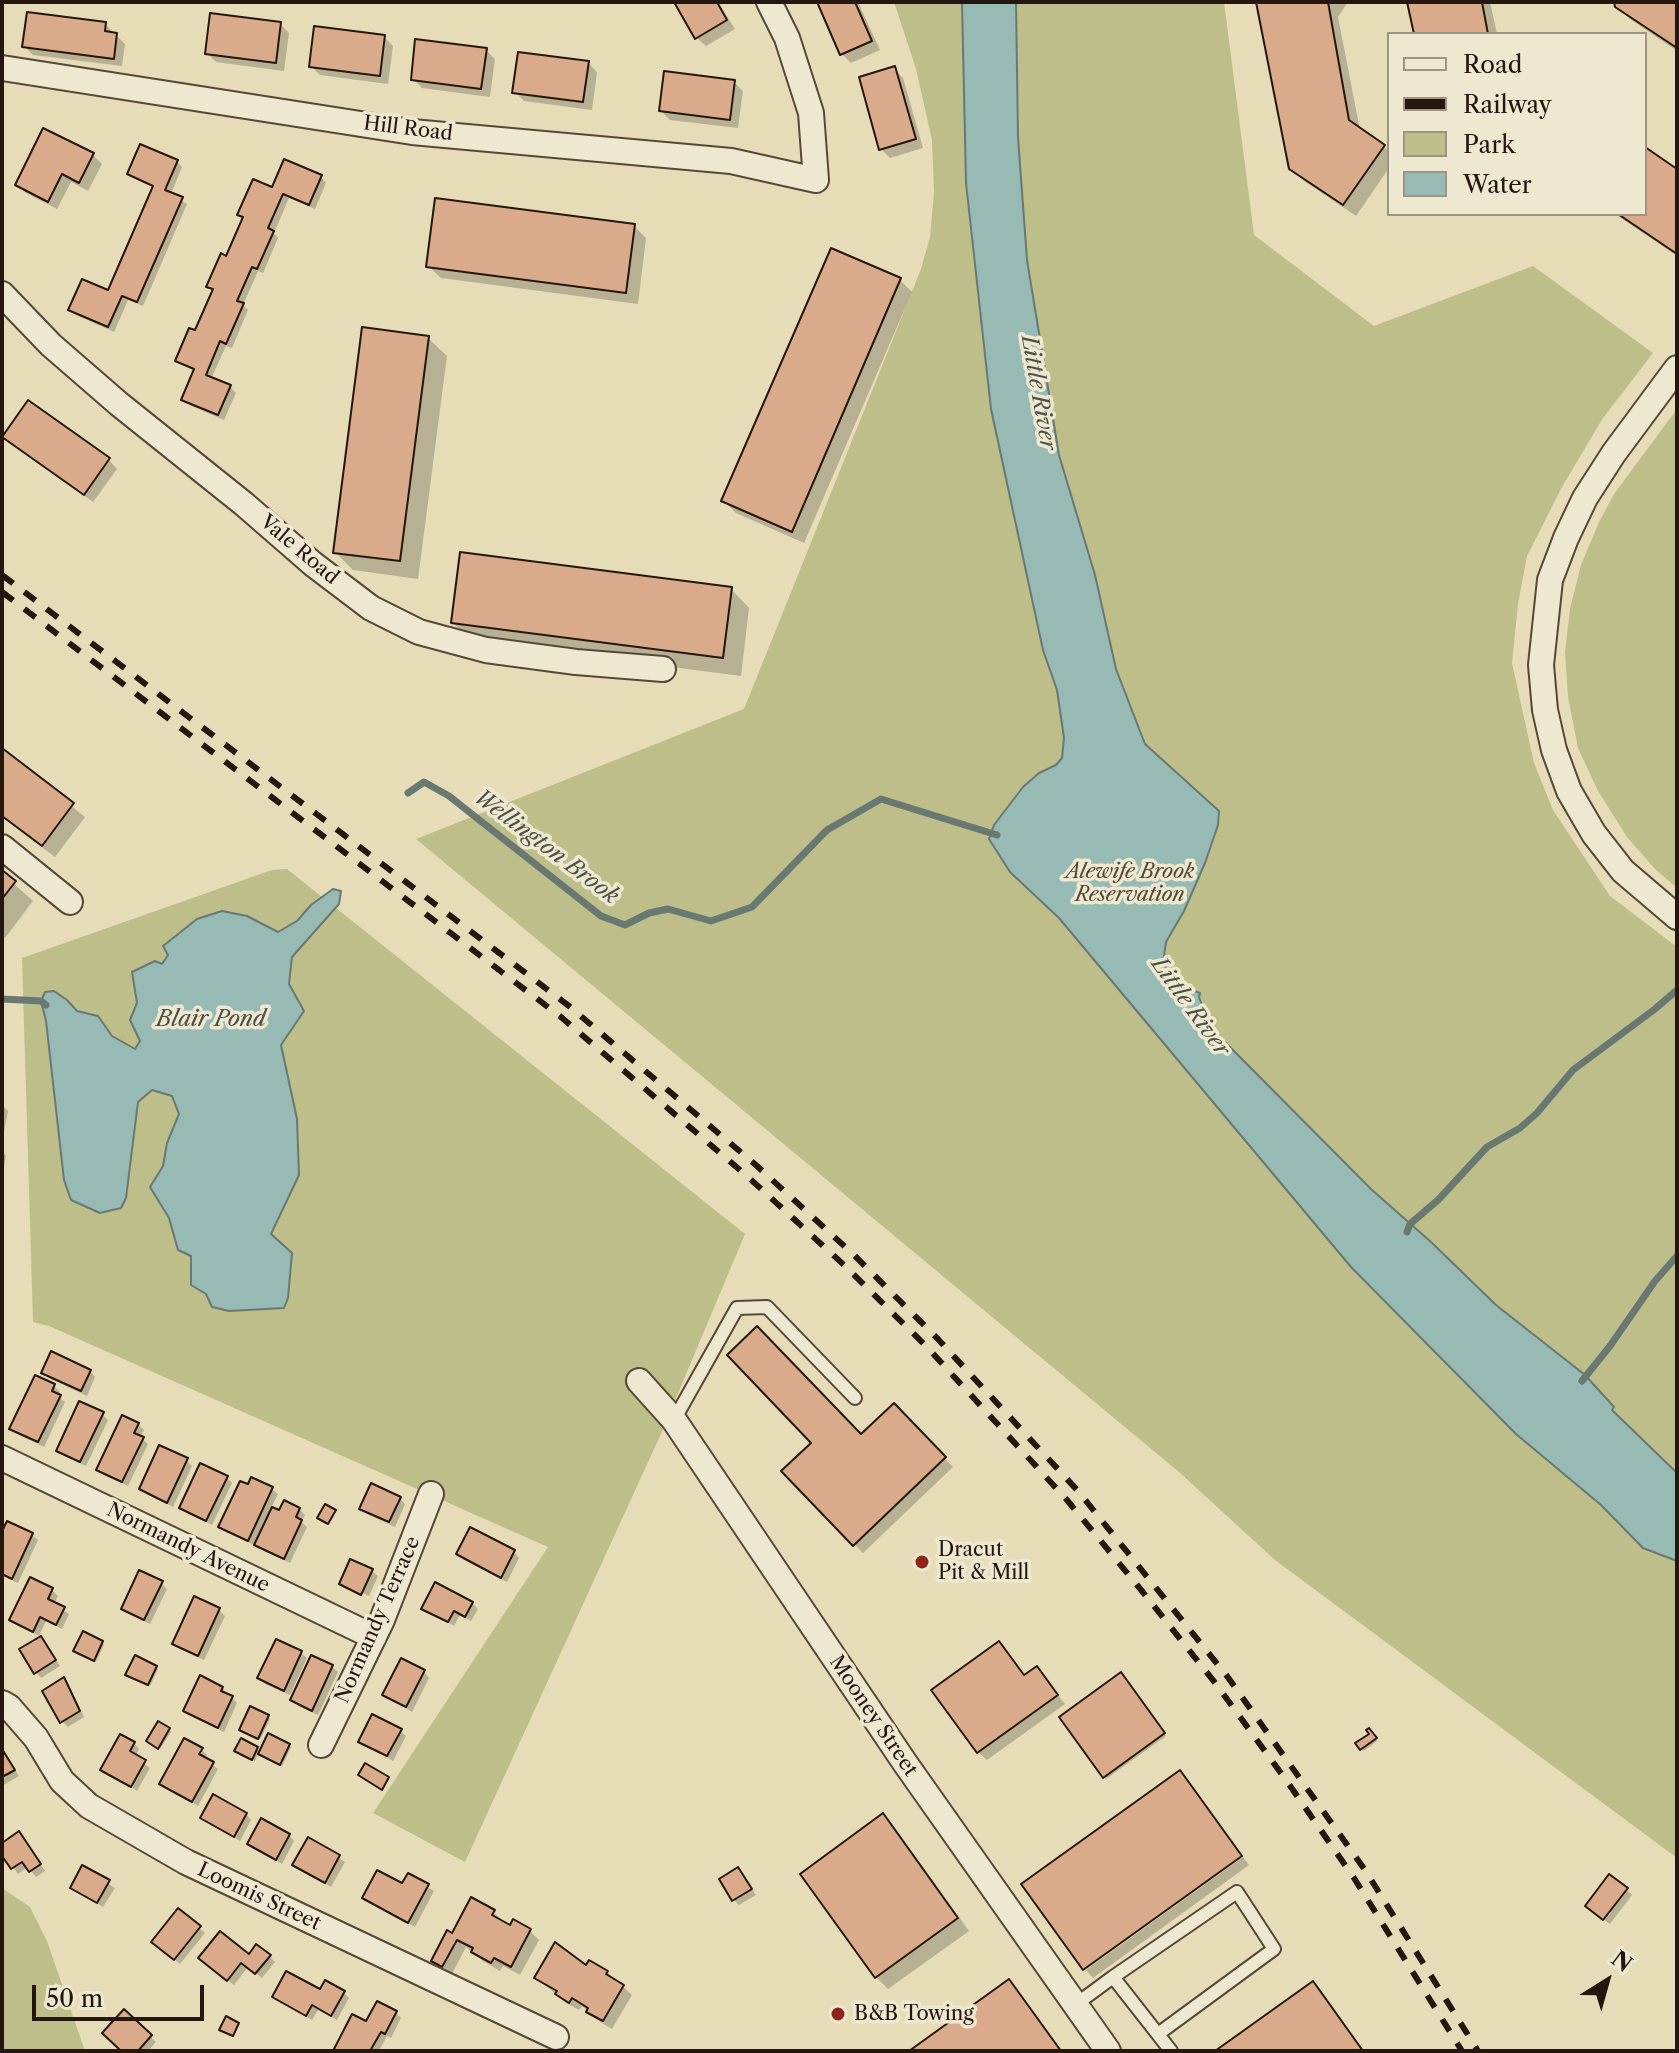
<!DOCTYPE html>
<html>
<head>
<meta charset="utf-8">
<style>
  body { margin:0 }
  #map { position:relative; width:1679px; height:2053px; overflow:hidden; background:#e7dcb8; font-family:"Libre Caslon Text",serif }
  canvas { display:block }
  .frame { position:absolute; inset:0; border:4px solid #25170f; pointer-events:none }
  .legend { position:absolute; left:1387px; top:32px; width:260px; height:184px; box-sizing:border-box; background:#efe8d1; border:2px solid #9e9483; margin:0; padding:10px 14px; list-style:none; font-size:24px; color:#25170f }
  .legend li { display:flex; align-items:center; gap:16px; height:40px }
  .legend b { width:40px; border:2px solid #9e9483 }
  .north { position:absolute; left:1567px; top:1941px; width:80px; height:80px; -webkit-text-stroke:6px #efe8d1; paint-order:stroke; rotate:37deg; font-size:22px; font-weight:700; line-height:32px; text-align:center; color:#25170f }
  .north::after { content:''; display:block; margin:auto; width:28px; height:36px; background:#25170f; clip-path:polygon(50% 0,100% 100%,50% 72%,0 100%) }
  .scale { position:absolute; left:32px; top:1985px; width:172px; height:36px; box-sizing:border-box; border:4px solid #25170f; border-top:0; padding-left:10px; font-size:24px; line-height:28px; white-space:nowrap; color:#25170f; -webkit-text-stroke:6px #efe8d1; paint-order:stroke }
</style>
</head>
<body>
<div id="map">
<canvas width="1679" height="2053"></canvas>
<div class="frame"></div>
<ul class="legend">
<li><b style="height:10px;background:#efe8d1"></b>Road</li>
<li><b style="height:10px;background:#25170f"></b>Railway</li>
<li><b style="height:22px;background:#bdbe8a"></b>Park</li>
<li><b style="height:22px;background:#97bab4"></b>Water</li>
</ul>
<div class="north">N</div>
<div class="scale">50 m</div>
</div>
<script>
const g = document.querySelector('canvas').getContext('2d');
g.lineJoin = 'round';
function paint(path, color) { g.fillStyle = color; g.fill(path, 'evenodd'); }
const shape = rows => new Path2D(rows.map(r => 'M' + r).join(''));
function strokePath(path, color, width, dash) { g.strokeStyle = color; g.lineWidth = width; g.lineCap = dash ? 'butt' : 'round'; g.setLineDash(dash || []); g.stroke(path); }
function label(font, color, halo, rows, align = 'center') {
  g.font = font + ' "Libre Caslon Text",serif'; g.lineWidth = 7; g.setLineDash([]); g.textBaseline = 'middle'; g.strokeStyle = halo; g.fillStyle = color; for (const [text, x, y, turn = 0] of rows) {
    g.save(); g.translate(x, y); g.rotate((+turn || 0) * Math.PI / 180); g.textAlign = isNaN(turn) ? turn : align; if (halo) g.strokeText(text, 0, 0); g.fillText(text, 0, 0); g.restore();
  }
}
const green = shape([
  [894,2,1224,2,1254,235,1374,326,1533,266,1653,353,1603,418,1562,487,1527,556,1518,604,1512,663,1534,763,1553,810,1610,896,1677,947,1677,1858,1275,1560,1179,1472,416,839,744,709,921,269,930,237,934,192,932,140,916,69],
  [1677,409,1677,888,1655,869,1627,837,1598,791,1578,748,1568,697,1565,652,1570,609,1581,565,1599,522,1614,494],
  [287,869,745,1234,660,1436,465,1862,373,1813,548,1547,49,1326,33,1322,22,958,272,870],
  [2,1888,30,1907,47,1941,85,2051,2,2051]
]);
const water = shape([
  [962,2,1016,2,1018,137,1027,260,1059,455,1095,575,1116,669,1145,744,1219,811,1218,825,1205,863,1184,911,1166,942,1163,963,1177,984,1200,993,1199,997,1210,1027,1372,1190,1431,1242,1496,1305,1585,1375,1614,1407,1612,1410,1677,1473,1677,1561,1643,1548,1601,1505,1516,1434,1351,1267,1059,918,1010,872,989,839,994,825,1023,787,1039,773,1056,765,1062,758,1064,738,1057,690,1043,650,991,409,966,183,962,2],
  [333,889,341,891,339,904,292,957,289,984,304,1011,281,1045,297,1119,299,1175,271,1234,292,1253,288,1298,284,1308,229,1311,212,1307,206,1294,191,1285,191,1256,178,1250,169,1218,150,1187,163,1166,167,1143,179,1114,172,1096,152,1090,138,1102,126,1198,121,1208,100,1213,71,1200,64,1180,46,1021,41,1001,45,992,54,991,67,1000,77,1011,98,1016,112,1036,135,1049,140,1041,130,1020,137,1003,132,972,155,961,162,964,168,955,163,946,197,919,222,911,247,916,278,932,297,921,311,905,333,889]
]);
const shadow = shape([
  [676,2,718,2,735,29,706,46,697,38],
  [819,2,858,2,880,50,851,63,842,54],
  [1258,2,1348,2,1338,17,1360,130,1389,151,1389,168,1356,216,1304,181,1291,168],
  [1409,2,1490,2,1497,34,1416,34],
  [1616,2,1677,2,1677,51,1630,19,1617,6],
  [105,24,125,44,122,66,33,55,24,46],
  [280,24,289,33,284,71,216,62,207,53],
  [384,37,393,46,388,84,320,75,311,66],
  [486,50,495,59,490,97,422,88,413,79],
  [588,63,597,72,592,110,524,101,515,92],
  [894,69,903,78,923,148,890,158,881,149],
  [734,82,743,91,738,128,670,120,661,111],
  [1645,150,1677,172,1677,256,1615,214,1645,214],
  [93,155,102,164,88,191,71,182,57,209,26,193,17,184],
  [177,162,182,167,171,194,187,204,143,306,128,300,114,332,76,315,71,309,109,293,155,188,135,179,130,174],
  [321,177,326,183,315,209,289,198,274,233,278,238,263,273,258,271,243,305,248,310,232,348,226,346,211,379,230,387,236,393,224,420,189,405,184,399,196,372,177,360,196,333,214,291,209,286,227,258,244,219,240,214,273,190],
  [634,226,646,238,638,304,441,278,428,266],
  [900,280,912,292,804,543,736,513,724,501],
  [428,338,447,356,418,579,353,570,335,552],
  [14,445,109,460,117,469,93,502],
  [731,589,749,608,741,676,472,641,453,623],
  [2,750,85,817,55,857,2,817],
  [2,873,33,901,5,938,2,935],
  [2,1105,8,1111,2,1141],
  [2,1151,6,1156,2,1178],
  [90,1371,95,1377,87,1396,49,1378,43,1372],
  [54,1386,60,1392,57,1396,65,1402,44,1447,17,1434,12,1429],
  [893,1406,953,1467,863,1553,784,1471,861,1436],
  [102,1414,108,1420,86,1466,64,1456,58,1451],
  [138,1424,144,1430,140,1437,148,1444,128,1486,104,1475,99,1469],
  [186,1460,192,1466,173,1507,147,1494,141,1489],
  [226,1477,232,1483,212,1525,187,1513,181,1508],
  [272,1489,278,1494,271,1508,280,1513,299,1509,305,1515,301,1522,307,1527,290,1563,262,1550,255,1543,254,1545,226,1532,220,1526],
  [400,1499,405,1504,395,1527,367,1514,362,1508],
  [32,1535,38,1540,18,1583,2,1576,2,1536],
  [514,1552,519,1558,507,1582,464,1560,458,1554],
  [372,1571,378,1576,369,1596,341,1583],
  [31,1580,52,1590,58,1596,54,1604,69,1614,62,1629,46,1621,39,1636,17,1625,12,1620],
  [161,1583,167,1589,150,1624,129,1614,123,1609],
  [195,1598,219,1610,225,1616,204,1660,180,1649,174,1643],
  [472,1603,478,1609,471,1621,460,1615,454,1626,424,1608],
  [41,1638,60,1666,41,1678,36,1672],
  [102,1642,104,1645,96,1662,78,1653],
  [999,1644,1026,1677,1037,1669,1065,1704,987,1760,978,1752],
  [301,1653,307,1658,290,1695,265,1684,260,1678],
  [156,1667,158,1669,150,1686,130,1677],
  [332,1667,338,1672,318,1715,298,1706,293,1700],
  [424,1672,429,1678,412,1712,384,1695],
  [1123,1677,1166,1736,1106,1779,1104,1777],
  [63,1680,69,1685,84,1717,68,1727,62,1721],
  [222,1688,237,1703,224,1732,191,1716,186,1711],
  [268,1717,270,1719,260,1740,241,1730],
  [169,1730,171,1732,160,1749,150,1743],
  [400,1731,406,1736,393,1761,361,1741],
  [1372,1734,1377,1741,1364,1751,1358,1744],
  [242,1741,261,1752,289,1745,291,1747,282,1766,259,1752,255,1761,239,1753],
  [134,1743,139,1749,135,1757,150,1768,137,1791,103,1769],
  [201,1749,207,1755,205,1759,218,1769,198,1806,162,1783],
  [2,1751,19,1776,2,1786],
  [246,1814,251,1820,240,1841,203,1818],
  [883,1816,895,1828,969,1931,888,1989,876,1977],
  [289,1835,294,1841,282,1864,249,1844],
  [24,1839,45,1871,36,1877,28,1867,18,1874,2,1852,2,1845],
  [308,1840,345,1862,331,1887,295,1864],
  [1243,1857,1249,1865,1093,1978,1086,1970],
  [83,1868,115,1888,103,1907,72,1887],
  [738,1869,756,1895,739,1905,734,1900],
  [409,1876,434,1891,415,1927,364,1897,403,1886],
  [1626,1889,1632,1895,1610,1924,1593,1911],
  [493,1912,502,1920,501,1923,530,1931,539,1940,520,1975,503,1966,500,1971,483,1961,466,1947,452,1974,433,1960,453,1935],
  [199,1928,205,1933,180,1964,159,1947],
  [249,1956,269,1956,275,1962,262,1978,248,1967,234,1985,207,1963],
  [607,1972,632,1995,612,2029,597,2020,582,2006,579,2010,566,2003,536,1977],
  [1312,1984,1325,1996,1364,2051,1219,2051],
  [321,1991,343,1992,349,1998,337,2020,318,2010,312,2020,274,1997],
  [124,2012,156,2042,148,2051,123,2051],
  [396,2013,401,2018,391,2038,387,2036,379,2051,335,2051,367,2024]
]);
const stream = shape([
  [408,793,424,782,449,796,601,916,625,925,649,913,668,909,711,921,752,907,827,830,881,799,997,835],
  [2,999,41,1001,46,1005],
  [1407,1232,1410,1224,1438,1200,1487,1147,1520,1128,1537,1113,1573,1070,1655,1009,1677,990],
  [1582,1381,1610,1346,1655,1281,1677,1256]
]);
const building = shape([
  [674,2,717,2,727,20,695,39,674,2],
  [817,2,855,2,872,41,840,55,817,2],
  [1256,2,1328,2,1349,120,1385,145,1343,205,1289,169,1256,2],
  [1407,2,1482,2,1488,34,1414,34,1407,2],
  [1614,2,1677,2,1677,48,1615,7,1614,2],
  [27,12,106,22,105,31,117,33,114,59,22,47,27,12],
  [210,13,281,22,276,63,205,54,210,13],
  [314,26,385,35,380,76,309,67,314,26],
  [415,39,487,48,481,89,411,80,415,39],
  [518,52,589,61,583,102,512,93,518,52],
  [895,66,916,139,879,150,859,77,895,66],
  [664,71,735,80,730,120,659,111,664,71],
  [43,128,94,153,79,183,62,174,48,202,15,185,43,128],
  [140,144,178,160,165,190,183,197,137,302,122,296,108,327,68,310,82,279,108,290,153,186,127,174,140,144],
  [1645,147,1677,169,1677,254,1618,214,1645,214,1645,147],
  [284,159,322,175,309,205,283,194,268,228,274,231,257,269,252,267,237,301,244,303,226,344,220,341,206,375,231,385,218,415,181,400,194,369,175,361,189,328,195,330,213,289,206,287,221,253,226,256,243,217,237,215,253,179,272,187,284,159],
  [435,198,635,224,626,293,426,267,435,198],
  [831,248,901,278,792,532,721,501,831,248],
  [362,327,429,336,400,561,333,553,362,327],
  [28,400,110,458,84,495,2,437,28,400],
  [460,552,732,587,723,658,451,623,460,552],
  [2,748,74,803,42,846,2,816,2,748],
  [2,870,16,881,2,899,2,870],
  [757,1326,861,1434,894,1403,946,1457,853,1546,781,1471,811,1443,727,1355,757,1326],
  [51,1351,91,1370,81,1391,41,1373,51,1351],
  [35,1375,55,1384,52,1391,61,1395,38,1442,9,1429,35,1375],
  [79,1401,104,1412,80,1462,56,1451,79,1401],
  [122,1415,139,1423,134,1433,144,1437,122,1482,96,1470,122,1415],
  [159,1445,188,1458,167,1503,139,1489,159,1445],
  [200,1463,228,1476,206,1521,179,1508,200,1463],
  [251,1477,273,1487,248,1541,218,1527,240,1481,248,1484,251,1477],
  [371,1483,401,1497,389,1522,359,1509,371,1483],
  [284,1500,300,1508,296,1517,302,1520,284,1559,254,1545,272,1507,279,1510,284,1500],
  [325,1504,336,1510,328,1524,317,1518,325,1504],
  [7,1521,33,1533,12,1579,2,1574,2,1531,7,1521],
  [470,1527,515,1550,501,1578,456,1554,470,1527],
  [350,1559,373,1569,361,1595,339,1584,350,1559],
  [139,1570,163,1581,144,1620,121,1609,139,1570],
  [30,1577,53,1588,48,1599,65,1607,56,1625,40,1617,33,1632,9,1620,30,1577],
  [435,1582,473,1602,465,1617,454,1611,448,1622,421,1609,435,1582],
  [194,1596,220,1608,198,1656,172,1644,194,1596],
  [83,1631,103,1641,94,1661,73,1651,83,1631],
  [41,1636,56,1660,34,1674,19,1649,41,1636],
  [276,1639,302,1651,284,1691,257,1678,276,1639],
  [999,1641,1024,1675,1037,1666,1058,1695,977,1753,931,1690,999,1641],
  [135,1655,157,1666,148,1685,125,1675,135,1655],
  [311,1655,333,1665,312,1711,290,1700,311,1655],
  [401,1658,425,1670,406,1707,382,1695,401,1658],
  [1121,1672,1165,1733,1103,1778,1059,1717,1121,1672],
  [200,1675,223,1687,221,1691,233,1696,218,1728,183,1711,200,1675],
  [64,1677,80,1711,60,1723,42,1691,64,1677],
  [250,1706,269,1715,258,1739,239,1730,250,1706],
  [372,1714,402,1729,387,1756,358,1742,372,1714],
  [158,1721,170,1728,158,1749,146,1741,158,1721],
  [1369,1728,1377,1738,1360,1750,1355,1743,1369,1734,1366,1730,1369,1728],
  [268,1733,290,1744,280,1765,258,1754,268,1733],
  [120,1734,135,1742,130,1751,146,1760,131,1787,100,1770,120,1734],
  [184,1738,203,1748,199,1754,214,1762,192,1802,159,1784,184,1738],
  [241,1738,258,1747,252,1760,234,1751,241,1738],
  [2,1749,15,1770,2,1777,2,1749],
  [365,1763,389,1777,382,1790,358,1775,365,1763],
  [1180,1770,1242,1856,1083,1970,1021,1884,1180,1770],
  [213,1794,247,1813,234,1837,200,1818,213,1794],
  [883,1813,958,1918,875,1978,800,1874,883,1813],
  [261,1818,290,1834,276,1860,247,1844,261,1818],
  [19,1831,41,1864,29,1872,22,1862,11,1869,2,1856,2,1843,19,1831],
  [308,1837,340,1855,325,1883,292,1865,308,1837],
  [82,1865,110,1880,97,1903,70,1888,82,1865],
  [738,1867,752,1889,732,1901,719,1879,738,1867],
  [377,1870,402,1883,408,1873,429,1884,408,1923,362,1898,377,1870],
  [1609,1874,1628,1888,1603,1920,1585,1906,1609,1874],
  [471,1897,495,1910,492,1915,510,1925,513,1919,531,1929,511,1967,494,1958,491,1963,471,1952,473,1948,457,1940,442,1967,431,1961,447,1930,452,1933,471,1897],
  [178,1908,201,1926,174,1960,151,1942,178,1908],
  [220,1931,249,1954,256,1944,271,1955,255,1974,241,1963,227,1981,198,1958,220,1931],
  [555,1942,586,1965,589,1960,608,1971,606,1974,624,1985,603,2021,586,2012,588,2008,572,1998,569,2003,555,1994,557,1991,534,1978,555,1942],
  [286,1971,320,1989,325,1980,345,1991,331,2016,312,2005,306,2016,272,1997,286,1971],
  [1009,1979,1061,2051,909,2051,1009,1979],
  [1313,1981,1363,2051,1215,2051,1313,1981],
  [377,2001,397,2011,385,2034,381,2032,370,2051,333,2051,352,2014,366,2021,377,2001],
  [124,2009,152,2035,138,2051,121,2051,102,2033,124,2009],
  [226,2016,239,2023,233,2036,219,2030,226,2016]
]);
const service = shape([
  [674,1420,737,1308,767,1307,855,1398],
  [1113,1977,1237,1892,1274,1949,1158,2034],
  [1075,2005,1113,1977,1171,2051]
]);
const minor = shape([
  [2,68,412,132,731,161,816,180,811,113,787,38,769,2],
  [2,294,51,345,119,404,244,504,313,564,371,608,419,632,486,650,576,662,663,669],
  [1677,368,1614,453,1585,498,1566,538,1550,580,1541,665,1545,710,1554,750,1569,791,1594,834,1623,871,1677,917],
  [2,847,70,902],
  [639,1381,674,1420,905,1763,1108,2051],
  [2,1458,374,1637],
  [2,1703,9,1707,36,1738,62,1781,89,1806,186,1862,556,2037],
  [321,1745,382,1620,431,1494]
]);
const rail = shape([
  [2,575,569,1006,757,1166,854,1255,936,1337,1078,1491,1227,1676,1365,1870,1478,2051],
  [2,592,561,1017,747,1176,844,1265,926,1346,1067,1500,1142,1591,1216,1684,1286,1780,1354,1878,1462,2051]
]);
const markers = [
  [922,1562,8,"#8f2418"],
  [838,2014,8,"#8f2418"]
];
const streetNames = [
  ["Hill Road",408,129,7],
  ["Vale Road",299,550,40],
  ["Normandy Avenue",188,1548,26],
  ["Normandy Terrace",378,1620,-66],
  ["Mooney Street",873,1716,56],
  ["Loomis Street",259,1897,25]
];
const parkNames = [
  ["Alewife Brook",1130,872],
  ["Reservation",1130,895]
];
const poiNames = [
  ["Dracut",938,1550],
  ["Pit & Mill",938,1573],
  ["B&B Towing",854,2014]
];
const waterNames = [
  ["Little River",1038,393,80],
  ["Wellington Brook",546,847,37],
  ["Little River",1190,1007,54],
  ["Blair Pond",211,1020]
];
paint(green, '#bdbe8a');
paint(water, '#97bab4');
strokePath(water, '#697972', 2);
paint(shadow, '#0003');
strokePath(stream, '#697972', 7);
paint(building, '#d9ab8a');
strokePath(building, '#25170f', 2);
strokePath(service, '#564839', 16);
strokePath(minor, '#564839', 28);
strokePath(service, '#efe8d1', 12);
strokePath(minor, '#efe8d1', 24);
strokePath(rail, '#25170f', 6, [14, 14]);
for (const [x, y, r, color] of markers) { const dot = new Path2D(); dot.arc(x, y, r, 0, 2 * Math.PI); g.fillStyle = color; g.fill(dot); strokePath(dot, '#efe8d1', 3); }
label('20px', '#25170f', '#efe8d1', streetNames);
label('italic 20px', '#534934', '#efe8d1', parkNames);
label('20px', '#25170f', '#efe8d1', poiNames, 'left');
label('italic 22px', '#4d5049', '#efe8d1', waterNames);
</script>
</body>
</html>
